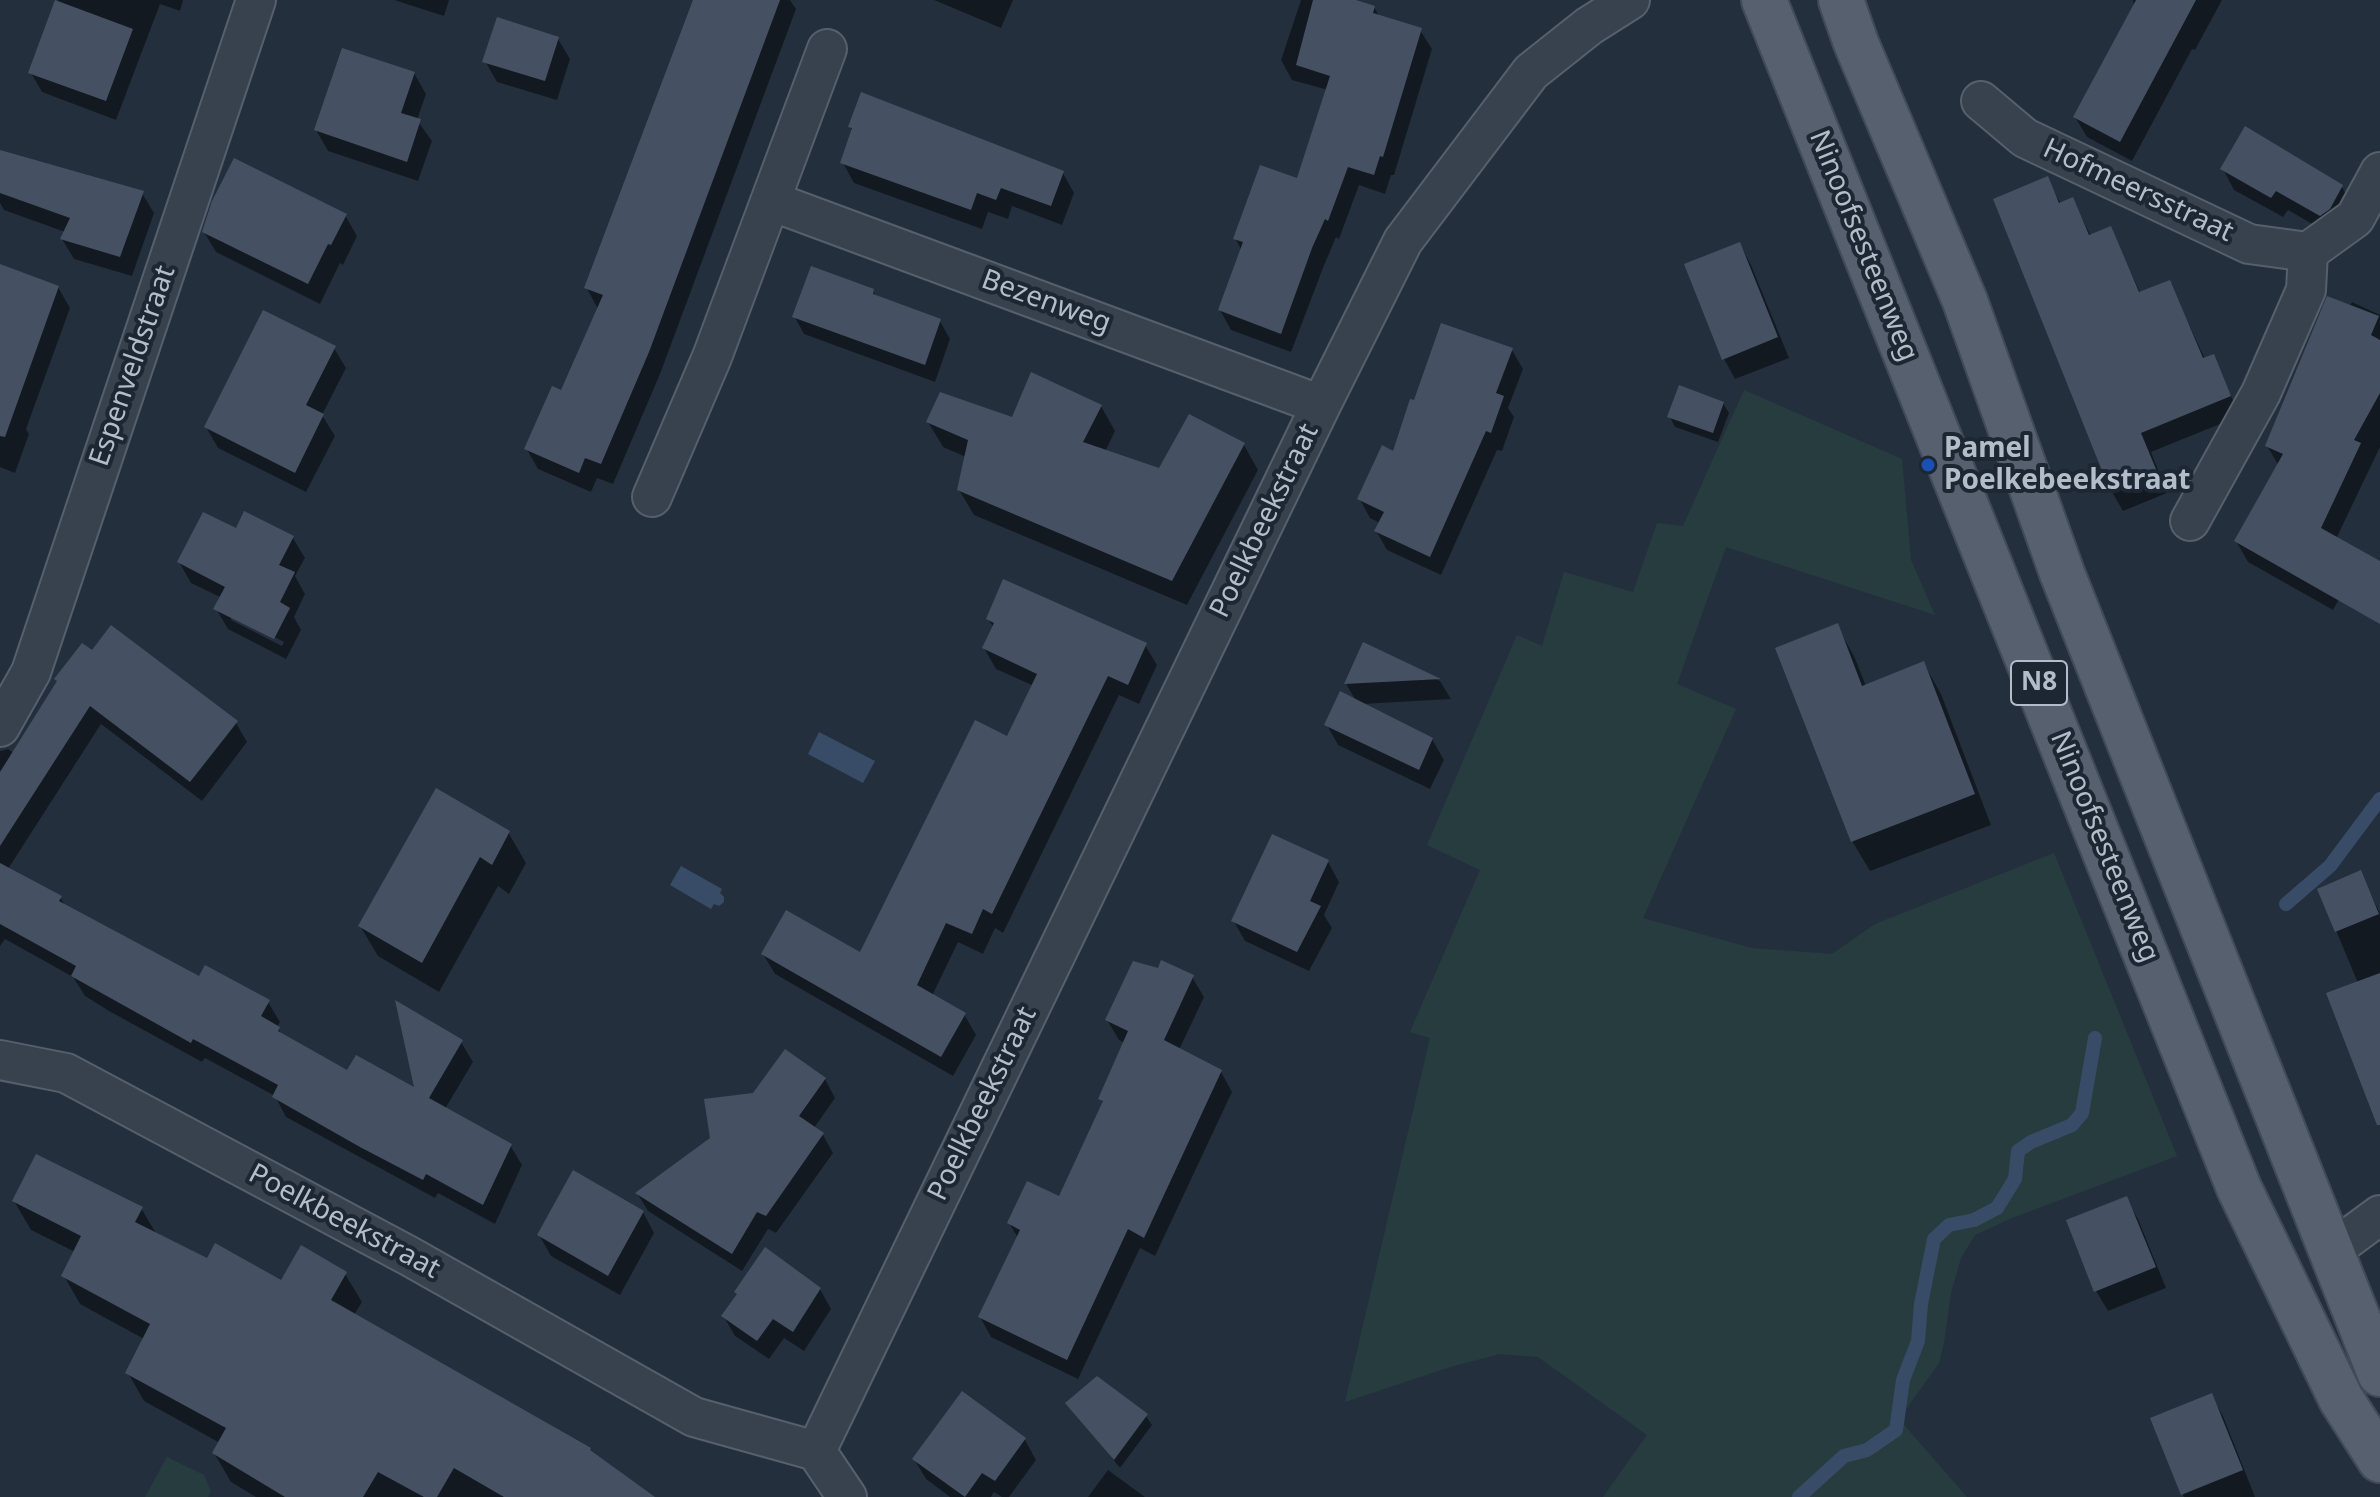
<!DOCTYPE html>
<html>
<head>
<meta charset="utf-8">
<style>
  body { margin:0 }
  canvas { display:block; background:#242f3e }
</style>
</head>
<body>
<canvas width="2380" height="1497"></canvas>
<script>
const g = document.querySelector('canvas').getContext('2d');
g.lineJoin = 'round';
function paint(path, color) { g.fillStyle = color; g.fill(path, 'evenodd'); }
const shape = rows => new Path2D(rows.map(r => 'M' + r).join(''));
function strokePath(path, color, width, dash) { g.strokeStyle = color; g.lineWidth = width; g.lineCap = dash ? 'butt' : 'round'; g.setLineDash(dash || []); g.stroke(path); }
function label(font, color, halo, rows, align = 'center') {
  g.font = font + ' "Noto Sans",sans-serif'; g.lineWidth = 8; g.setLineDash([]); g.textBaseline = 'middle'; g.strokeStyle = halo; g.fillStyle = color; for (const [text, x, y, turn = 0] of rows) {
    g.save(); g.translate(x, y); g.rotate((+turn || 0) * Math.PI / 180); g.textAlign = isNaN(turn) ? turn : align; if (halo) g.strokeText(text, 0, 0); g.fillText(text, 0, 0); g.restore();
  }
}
const green = shape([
  [1744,390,1902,459,1911,560,1935,615,1726,547,1677,684,1736,709,1643,918,1752,948,1832,954,1875,924,2054,853,2177,1156,2012,1218,1975,1235,1961,1258,1951,1293,1944,1343,1939,1363,1899,1419,1967,1497,1603,1497,1647,1435,1538,1357,1500,1354,1450,1367,1345,1402,1430,1038,1410,1032,1480,870,1427,845,1517,635,1542,646,1564,572,1633,592,1657,523,1683,526],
  [167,1457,204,1475,211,1492,208,1497,145,1497]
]);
const water = shape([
  [819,732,875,761,863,783,808,754],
  [681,866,722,889,720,893,724,897,724,902,719,906,714,904,711,909,670,885]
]);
const shadow = shape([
  [58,0,183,0,180,11,160,4,116,120,42,92,31,73],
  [394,0,449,0,444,16],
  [694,0,790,0,796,9,660,374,613,484,597,478,591,492,538,469,526,448,562,393,598,309,586,287],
  [934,0,1013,0,1001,28],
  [1301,0,1354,0,1374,7,1379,16,1420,30,1432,49,1394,175,1391,175,1385,194,1359,185,1339,239,1336,237,1323,268,1291,352,1231,330,1220,310,1242,251,1235,238,1298,181,1328,90,1292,80,1281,60],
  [2133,0,2222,0,2195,50,2192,49,2132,161,2087,137,2075,117,2134,7],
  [558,39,570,59,557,100,497,82,485,61],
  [414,73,426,94,417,120,432,141,418,181,328,151,316,130],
  [850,127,1063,173,1074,193,1062,225,1012,206,1008,219,988,212,982,229,854,183,843,163,853,132],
  [0,169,142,193,154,213,132,276,74,259,62,239,65,232,4,210,0,203],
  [2223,169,2342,187,2353,207,2333,236,2288,210,2283,217,2234,190],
  [2047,179,2061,204,2072,199,2091,236,2110,229,2141,294,2169,282,2205,359,2213,356,2240,416,2151,452,2167,493,2123,511,2112,492],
  [345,215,357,236,343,265,340,263,320,304,216,252,204,232],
  [1740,244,1751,265,1789,358,1735,379,1724,359],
  [0,267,58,287,70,308,26,429,29,434,15,473,0,467],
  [873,291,877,298,940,321,950,339,935,382,804,334,794,316],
  [2352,302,2380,315,2380,447,2336,539,2358,565,2333,610,2248,562,2236,541,2279,466,2267,446],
  [334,348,346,368,322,415,335,436,306,492,218,448,206,427],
  [1512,350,1523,369,1508,408,1514,417,1502,451,1497,450,1441,575,1387,550,1376,531,1380,523,1370,518,1359,498,1394,454],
  [1723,403,1729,413,1718,442,1675,427,1670,417],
  [1101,406,1115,431,1105,452,1160,471,1244,445,1258,470,1187,605,974,515,959,490,966,457,943,447,928,422,1013,420],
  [293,538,305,558,295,576,305,594,294,617,301,630,286,659,228,629,216,609,222,598,191,583,179,562],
  [231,615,284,642,282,646,231,620],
  [988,619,1145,645,1157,665,1139,704,1119,695,1003,933,995,928,983,954,958,942,932,996,964,1014,976,1035,953,1076,775,974,763,954,861,955,1008,739,1034,686,996,669,984,648,994,628],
  [1837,626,1854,656,1866,686,1924,664,1941,694,1991,825,1870,871,1852,841],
  [1364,645,1440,681,1451,699,1362,704,1432,739,1444,760,1430,789,1338,745,1327,725,1356,701,1346,684],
  [58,682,236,723,247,742,202,801,101,724,8,869,60,897,66,907,200,979,268,1002,280,1022,277,1027,283,1036,348,1072,417,1091,461,1042,473,1062,445,1109,510,1145,522,1165,495,1224,438,1193,435,1198,286,1117,275,1096,205,1058,202,1062,109,1011,85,996,73,977,5,939,0,946,0,751,8,749,14,753],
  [508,832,526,863,509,894,498,886,439,992,378,956,360,926],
  [1328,862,1339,882,1324,915,1332,928,1309,971,1245,941,1233,920],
  [2360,873,2380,913,2380,1122,2358,983,2319,890],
  [1192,977,1204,997,1179,1050,1221,1072,1232,1092,1155,1256,1140,1248,1078,1379,991,1337,980,1317,1018,1238,1009,1223,1060,1199,1104,1104,1101,1099,1125,1043,1119,1040,1107,1020],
  [825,1079,835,1098,814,1128,823,1135,833,1153,776,1233,768,1229,742,1271,648,1211,637,1193,712,1138,754,1095],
  [2126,1199,2138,1219,2166,1288,2108,1311,2096,1291,2069,1221],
  [14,1201,141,1208,157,1235,208,1260,282,1282,345,1274,362,1302,354,1315,593,1455,652,1497,256,1497,231,1482,214,1453,220,1443,144,1401,128,1373,144,1339,80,1304,64,1276,75,1252,31,1230],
  [643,1212,654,1233,620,1295,551,1256,539,1235],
  [820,1289,831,1309,804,1351,784,1338,769,1359,735,1336,724,1317],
  [2211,1395,2223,1416,2255,1497,2184,1497,2152,1419],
  [1068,1403,1146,1416,1152,1425,1120,1468],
  [1025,1440,1036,1460,1009,1497,1002,1497,994,1492,991,1497,950,1497,926,1479,914,1459],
  [1108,1470,1145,1497,1088,1497]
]);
const stream = shape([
  [2286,904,2330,866,2380,799],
  [1799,1497,1844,1456,1867,1450,1896,1430,1903,1380,1918,1341,1921,1304,1934,1239,1949,1225,1974,1220,1997,1208,2015,1179,2018,1151,2031,1142,2072,1125,2082,1113,2095,1038]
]);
const building = shape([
  [55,0,133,29,106,101,28,73],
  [693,0,780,0,649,352,601,464,585,458,579,473,524,449,552,386,561,390,603,295,584,288],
  [1313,0,1356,0,1375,6,1373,13,1422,28,1383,157,1380,156,1374,175,1348,167,1328,221,1325,219,1312,248,1281,334,1218,310,1243,242,1233,239,1260,165,1297,178,1330,76,1296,65],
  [2136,0,2196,0,2120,142,2073,117],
  [497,17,559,37,545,81,482,62],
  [342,48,415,72,401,113,421,119,407,162,314,130],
  [861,92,1064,171,1051,206,1001,188,996,200,977,193,971,210,840,163,852,128,848,127],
  [2245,126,2343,185,2330,209,2320,216,2276,191,2271,198,2220,169],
  [0,150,144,191,120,257,60,239,70,218,0,193],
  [234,158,347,214,331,245,328,244,308,284,202,232,212,201],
  [2048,176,2059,203,2073,197,2089,235,2111,226,2139,292,2170,280,2203,358,2214,354,2231,396,2141,433,2158,474,2111,493,1993,199],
  [1740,242,1778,337,1722,360,1684,264],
  [0,264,59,286,5,437,0,436],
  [811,266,874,289,873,294,941,319,925,365,792,317],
  [2327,296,2379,316,2371,335,2380,340,2380,393,2354,440,2361,443,2321,528,2380,561,2380,624,2234,541,2283,454,2265,446],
  [263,310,336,346,306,405,324,414,295,473,204,427],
  [1441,323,1513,348,1496,393,1504,396,1491,433,1486,431,1430,557,1374,531,1384,512,1357,499,1382,445,1393,451,1410,399,1414,400],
  [1031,372,1102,405,1083,442,1159,468,1189,414,1245,443,1172,581,957,490,968,440,926,422,940,392,1012,417],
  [1679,385,1724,402,1713,433,1667,417],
  [244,511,294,536,279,565,295,572,280,602,290,608,274,639,213,609,225,587,177,562,203,512,236,528],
  [1003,579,1147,643,1128,685,1108,676,992,914,983,909,972,934,946,923,917,985,966,1013,941,1057,761,954,786,910,860,952,975,720,1007,736,1037,674,982,648,994,623,986,619],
  [1838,623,1862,686,1924,661,1975,794,1851,842,1775,648],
  [111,625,238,721,190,782,90,706,0,846,0,772,57,681,54,679,82,643,92,650],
  [1363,642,1441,679,1344,684],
  [1340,691,1433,738,1419,770,1324,725],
  [436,788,510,831,492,865,480,857,422,963,358,926],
  [1272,834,1329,860,1310,901,1321,906,1297,952,1231,921],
  [0,863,62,896,59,901,199,976,205,965,270,1000,261,1016,280,1027,278,1031,347,1070,356,1055,414,1087,395,1000,463,1040,429,1098,512,1144,483,1205,426,1174,423,1180,360,1147,272,1097,278,1085,193,1039,191,1043,71,976,76,966,0,924],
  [2361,870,2379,914,2335,932,2317,889],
  [1161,960,1194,975,1164,1040,1222,1070,1144,1238,1128,1229,1067,1360,978,1317,1020,1230,1007,1223,1027,1181,1059,1196,1103,1101,1098,1099,1128,1031,1105,1020,1133,961,1158,968],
  [2380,973,2380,1125,2377,1125,2326,993],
  [785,1049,826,1078,799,1116,824,1133,766,1216,757,1212,732,1254,635,1193,710,1138,704,1099,753,1093],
  [36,1154,143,1207,135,1222,207,1258,215,1243,281,1280,301,1245,347,1272,331,1300,591,1448,590,1450,655,1497,504,1497,454,1468,437,1497,424,1497,378,1472,363,1497,285,1497,212,1453,226,1428,125,1373,150,1324,61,1276,81,1236,12,1201],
  [573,1170,644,1211,608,1276,537,1235],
  [2127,1196,2156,1267,2094,1292,2066,1220],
  [765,1247,821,1288,793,1332,773,1319,757,1341,721,1316,737,1294,734,1292],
  [1097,1376,1148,1414,1114,1460,1065,1403],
  [962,1391,1026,1438,995,1481,982,1473,965,1497,912,1459],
  [2212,1393,2243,1470,2181,1495,2150,1418]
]);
const street = shape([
  [1981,101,2025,138,2249,244,2308,252,2355,218,2380,172],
  [771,201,1321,405],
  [652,497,712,357,827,49],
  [2190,521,2261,393,2306,290,2308,252],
  [0,727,31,672,256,0],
  [0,1060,66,1073,409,1256,694,1417,816,1451],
  [2331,1251,2380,1215],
  [816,1451,1321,405,1403,241,1531,72,1589,26,1630,0],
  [816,1451,847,1497]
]);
const primary = shape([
  [1764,0,2239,1188,2341,1399,2380,1460],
  [1841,0,1856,43,1965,301,2062,573,2380,1374]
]);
const markers = [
  [1928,465,8,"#1a4fb4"]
];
const shields = [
  [2039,683,56]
];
const shieldNames = [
  ["N8",2039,683]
];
const streetNames = [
  ["Hofmeersstraat",2138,191,25],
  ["Ninoofsesteenweg",1863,246,68],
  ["Bezenweg",1046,302,20],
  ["Espenveldstraat",133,366,-71],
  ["Poelkbeekstraat",1265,521,-64],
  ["Ninoofsesteenweg",2104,847,68],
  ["Poelkbeekstraat",983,1104,-64],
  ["Poelkbeekstraat",344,1222,28]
];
const poiNames = [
  ["Pamel",1944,449],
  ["Poelkebeekstraat",1944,481]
];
paint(green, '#263c3f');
paint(water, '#394c67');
paint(shadow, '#0007');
strokePath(stream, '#394c67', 14);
paint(building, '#455162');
strokePath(street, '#565f6c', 42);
strokePath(primary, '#414a57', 48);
strokePath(street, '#38414e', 38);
strokePath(primary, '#56606e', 44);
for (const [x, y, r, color] of markers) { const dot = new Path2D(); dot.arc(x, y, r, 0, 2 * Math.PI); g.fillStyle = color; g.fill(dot); strokePath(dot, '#1d2633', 3); }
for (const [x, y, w] of shields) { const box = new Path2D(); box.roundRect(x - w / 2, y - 22, w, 44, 6); g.fillStyle = '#1d2633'; g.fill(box); strokePath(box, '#b4bcc9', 2); }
label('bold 26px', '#b4bcc9', null, shieldNames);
label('28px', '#b4bcc9', '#1d2633', streetNames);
label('bold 28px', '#b4bcc9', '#1d2633', poiNames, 'left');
</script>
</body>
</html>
